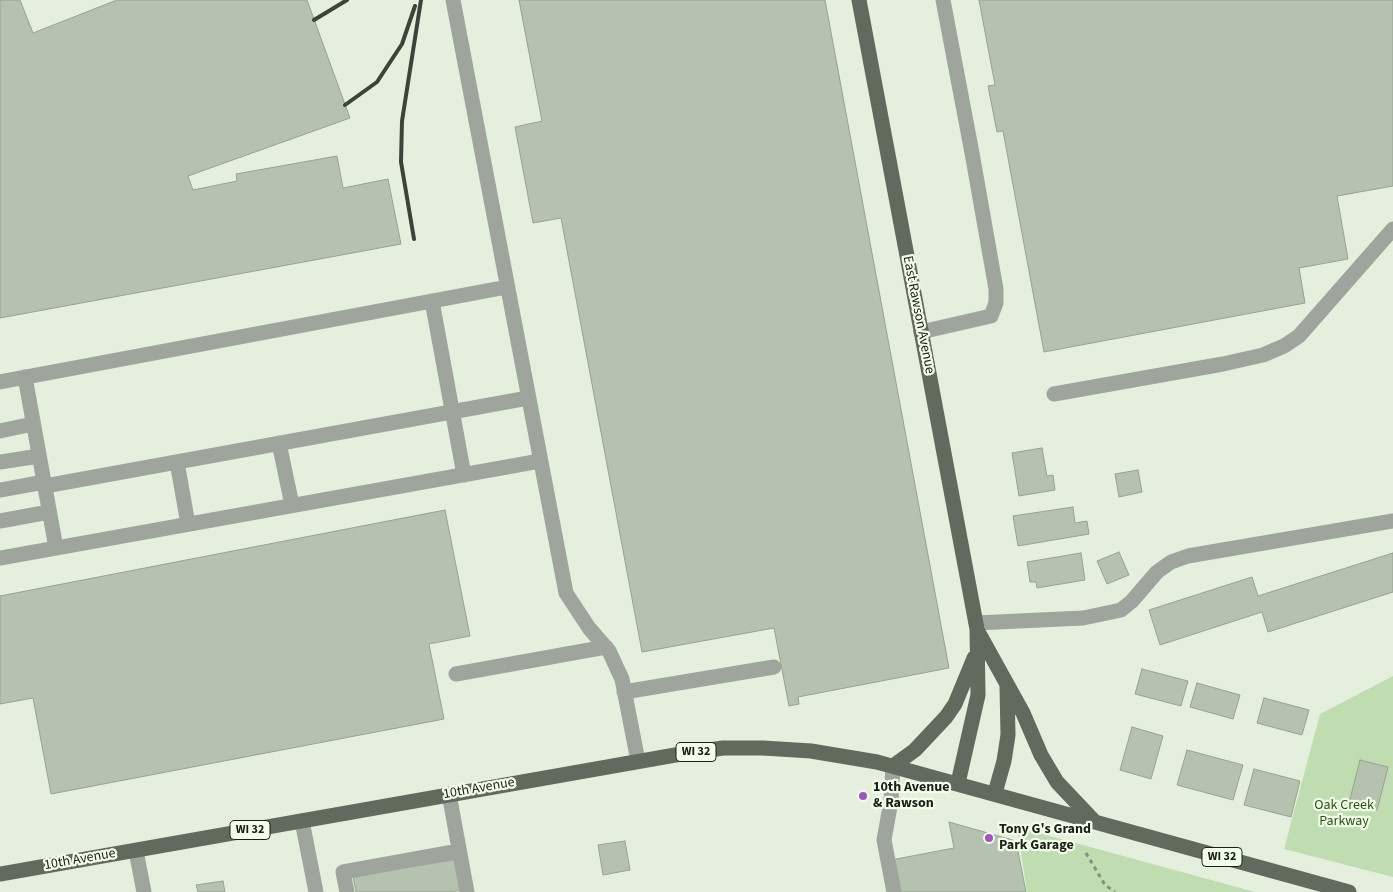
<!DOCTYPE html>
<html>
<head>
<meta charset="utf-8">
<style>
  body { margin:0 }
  canvas { display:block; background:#e4f0dd }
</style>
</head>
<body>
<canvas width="1393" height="892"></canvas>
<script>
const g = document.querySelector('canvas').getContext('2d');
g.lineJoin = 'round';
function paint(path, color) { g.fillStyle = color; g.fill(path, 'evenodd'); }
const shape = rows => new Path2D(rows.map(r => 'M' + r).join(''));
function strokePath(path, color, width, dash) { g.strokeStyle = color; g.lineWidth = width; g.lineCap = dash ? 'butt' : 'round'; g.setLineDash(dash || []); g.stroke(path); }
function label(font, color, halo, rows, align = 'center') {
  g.font = font + ' "Source Sans 3",sans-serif'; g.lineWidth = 4.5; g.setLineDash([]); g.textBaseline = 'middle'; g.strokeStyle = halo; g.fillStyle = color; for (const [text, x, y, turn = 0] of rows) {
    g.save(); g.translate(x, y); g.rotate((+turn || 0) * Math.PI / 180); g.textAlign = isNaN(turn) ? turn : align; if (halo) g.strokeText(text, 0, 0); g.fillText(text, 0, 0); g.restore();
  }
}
const green = shape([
  [1393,676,1393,877,1284,849,1320,714],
  [1017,827,1255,892,1027,892]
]);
const building = shape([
  [0,0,20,0,33,33,117,0,307,0,350,118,188,176,193,190,237,181,236,174,337,156,343,188,388,179,401,244,0,318,0,0],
  [519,0,825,0,949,668,798,697,799,704,789,706,774,628,642,652,561,218,533,223,515,127,542,121,519,0],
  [979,0,1393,0,1393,186,1337,196,1348,259,1299,268,1305,303,1044,352,1003,131,997,132,988,86,995,85,979,0],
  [1042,448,1047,476,1053,475,1055,490,1019,496,1012,453,1042,448],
  [1138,470,1142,492,1119,497,1115,474,1138,470],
  [1073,507,1075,523,1087,521,1089,534,1018,546,1013,516,1073,507],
  [445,510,470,636,429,644,444,719,51,794,33,698,0,704,0,596,445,510],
  [1119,552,1129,575,1107,584,1097,561,1119,552],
  [1081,553,1085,580,1037,588,1036,582,1030,582,1027,562,1081,553],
  [1393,553,1393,592,1268,632,1262,612,1160,645,1149,610,1252,577,1258,596,1393,553],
  [1142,669,1188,681,1181,706,1135,694,1142,669],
  [1197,683,1240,695,1233,719,1190,707,1197,683],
  [1264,698,1309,710,1302,735,1257,723,1264,698],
  [1132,727,1163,736,1151,779,1120,770,1132,727],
  [1187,750,1243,765,1233,800,1177,785,1187,750],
  [1360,760,1388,767,1377,810,1349,803,1360,760],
  [1254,769,1300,781,1291,817,1244,805,1254,769],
  [949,822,1016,841,1026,892,898,892,891,860,954,848,949,822],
  [625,841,630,870,603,875,598,845,625,841],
  [459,859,464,890,449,892,356,892,353,876,459,859],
  [223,881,225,892,198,892,196,885,223,881]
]);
const path = shape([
  [1086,853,1105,885,1115,892]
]);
const minor = shape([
  [453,0,566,593,589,628,609,651,622,679,638,761],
  [432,301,464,475],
  [921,332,991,316,996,303,996,289,972,153,943,0],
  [25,377,56,548],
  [0,382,507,287],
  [1054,394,1223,364,1263,355,1284,346,1299,336,1393,229],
  [0,431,33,424],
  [279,443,292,505],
  [0,462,39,456],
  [177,462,188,524],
  [45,486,528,398],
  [0,490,44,482],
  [0,521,49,512],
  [0,558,540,461],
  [976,623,1083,618,1107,613,1121,610,1132,601,1157,572,1171,562,1188,556,1393,521],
  [456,674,606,647],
  [624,692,774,667],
  [893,766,891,801,884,840,894,892],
  [449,794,467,892],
  [302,821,316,892],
  [136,851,144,892],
  [347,892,343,872,459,851]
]);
const major = shape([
  [859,0,977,629,978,695,958,783],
  [977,630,1023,713,1041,755,1057,782,1093,820],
  [893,766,915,750,946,717,955,704,974,658],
  [995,793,1004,761,1008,735,1007,686],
  [0,874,681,754,723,748,763,748,811,751,877,762,1349,892]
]);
const rail = shape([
  [314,20,347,0],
  [345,105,377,82,402,44,415,6],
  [414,239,401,162,402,121,421,0]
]);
const markers = [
  [863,796,5,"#a353c4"],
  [989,838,5,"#a353c4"]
];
const shields = [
  [696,752,40],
  [250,830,40],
  [1222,857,40]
];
const shieldNames = [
  ["WI 32",696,752],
  ["WI 32",250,830],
  ["WI 32",1222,857]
];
const streetNames = [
  ["East Rawson Avenue",918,315,79],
  ["10th Avenue",479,789,-10],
  ["10th Avenue",80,860,-10]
];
const poiNames = [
  ["10th Avenue",873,788],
  ["& Rawson",873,804],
  ["Tony G's Grand",999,830],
  ["Park Garage",999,846]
];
const parkNames = [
  ["Oak Creek",1344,806],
  ["Parkway",1344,822]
];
paint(green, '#c0dcb1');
paint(building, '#b6c2b0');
strokePath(building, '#97a290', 1);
strokePath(path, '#868e81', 3, [4, 4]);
strokePath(minor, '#9fa59d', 15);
strokePath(major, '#616a5c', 15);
strokePath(rail, '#3e433a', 4);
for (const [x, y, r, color] of markers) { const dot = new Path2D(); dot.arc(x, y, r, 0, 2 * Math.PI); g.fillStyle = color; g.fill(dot); strokePath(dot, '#f1feea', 2); }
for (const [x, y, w] of shields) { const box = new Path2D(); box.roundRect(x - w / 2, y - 9.5, w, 19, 4); g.fillStyle = '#f1feea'; g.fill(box); strokePath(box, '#1b1f18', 1); }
label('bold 12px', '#1b1f18', null, shieldNames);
label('14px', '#1b1f18', '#f1feea', streetNames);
label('bold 14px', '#1b1f18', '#f1feea', poiNames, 'left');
label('14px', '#2e5410', '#f1feea', parkNames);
</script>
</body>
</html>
